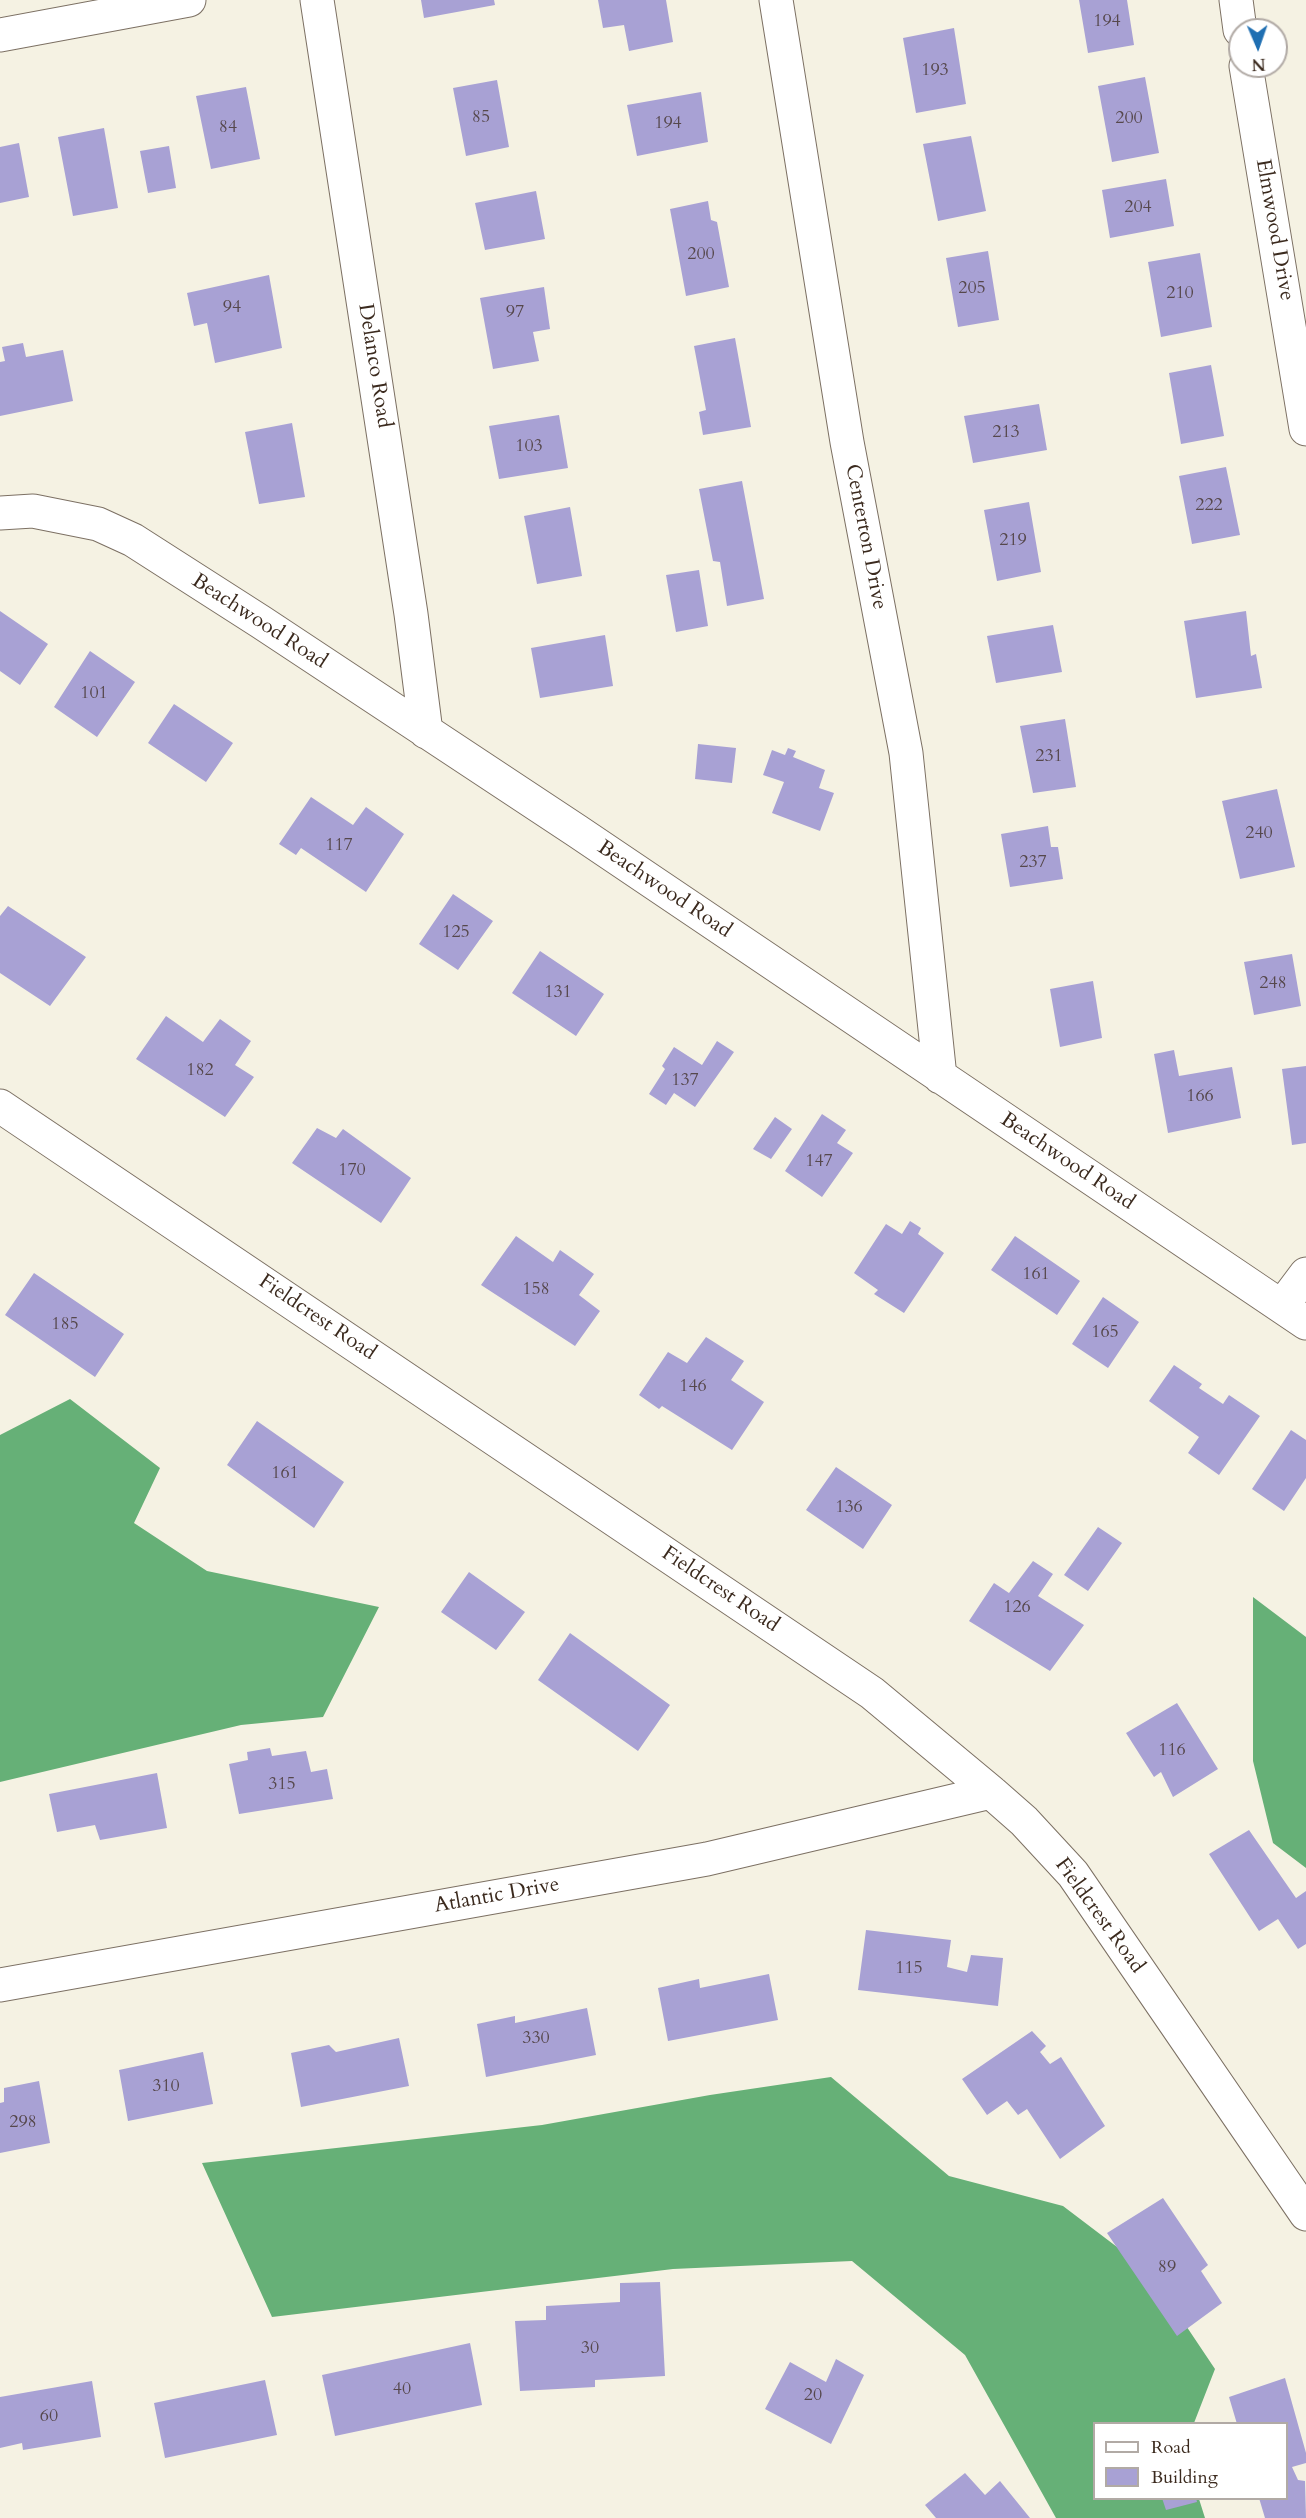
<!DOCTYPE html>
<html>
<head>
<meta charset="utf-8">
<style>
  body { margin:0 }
  #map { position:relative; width:1306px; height:2518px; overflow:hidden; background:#f5f2e3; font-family:Cardo,serif }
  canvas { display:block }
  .legend { position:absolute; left:1093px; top:2422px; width:195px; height:78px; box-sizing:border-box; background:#fff; border:2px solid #b1aaa5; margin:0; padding:8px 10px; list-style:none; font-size:18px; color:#3b2a1e }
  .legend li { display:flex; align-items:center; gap:12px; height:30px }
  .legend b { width:30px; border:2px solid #b1aaa5 }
  .north { position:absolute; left:1228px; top:18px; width:60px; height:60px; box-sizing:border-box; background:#fff; border:2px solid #b1aaa5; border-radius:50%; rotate:178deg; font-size:16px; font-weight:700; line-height:24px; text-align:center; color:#3b2a1e }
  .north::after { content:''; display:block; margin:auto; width:21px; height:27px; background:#1f6fb2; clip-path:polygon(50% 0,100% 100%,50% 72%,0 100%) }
</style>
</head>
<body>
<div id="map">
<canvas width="1306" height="2518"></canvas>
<ul class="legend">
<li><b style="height:8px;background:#fff"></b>Road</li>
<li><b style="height:16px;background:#a8a1d4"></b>Building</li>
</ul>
<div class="north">N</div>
</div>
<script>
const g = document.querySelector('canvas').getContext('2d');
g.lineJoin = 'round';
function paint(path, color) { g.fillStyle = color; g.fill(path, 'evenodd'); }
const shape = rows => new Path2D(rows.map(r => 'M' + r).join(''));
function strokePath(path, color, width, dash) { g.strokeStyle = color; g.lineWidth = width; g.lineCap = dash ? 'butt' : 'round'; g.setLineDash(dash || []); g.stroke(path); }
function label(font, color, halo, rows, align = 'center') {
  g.font = font + ' Cardo,serif'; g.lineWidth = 4.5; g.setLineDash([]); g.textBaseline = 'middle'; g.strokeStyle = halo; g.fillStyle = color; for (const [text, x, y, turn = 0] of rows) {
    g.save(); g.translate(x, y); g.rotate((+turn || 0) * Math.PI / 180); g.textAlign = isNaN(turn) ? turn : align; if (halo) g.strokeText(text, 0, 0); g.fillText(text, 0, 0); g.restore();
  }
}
const forest = shape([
  [70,1399,160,1468,134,1523,207,1571,379,1607,323,1717,241,1725,0,1782,0,1435],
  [1253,1597,1306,1637,1306,1868,1273,1843,1253,1761],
  [831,2077,949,2176,1063,2206,1150,2272,1215,2369,1194,2423,1094,2424,1094,2498,1199,2499,1205,2518,1056,2518,965,2355,852,2261,673,2269,272,2317,202,2163,542,2125,710,2095]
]);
const building = shape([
  [421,0,494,0,495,5,424,18],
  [598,0,666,0,673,42,629,51,624,25,603,28],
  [1079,0,1127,0,1134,45,1088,53],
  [954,28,966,104,916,113,903,38],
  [1145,77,1159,153,1112,162,1098,86],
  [497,80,509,147,466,156,453,88],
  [246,87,260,159,211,169,196,96],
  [701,92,708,142,637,156,627,105],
  [104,128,118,208,73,216,58,137],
  [971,136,986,211,938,221,923,144],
  [19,143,29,197,0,203,0,147],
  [169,146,176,188,148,193,140,151],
  [1166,179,1174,226,1110,238,1102,190],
  [536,191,545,239,485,250,475,203],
  [708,201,711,220,717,222,729,287,686,296,670,209],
  [988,251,999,320,958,327,946,258],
  [1200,253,1212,327,1161,337,1148,262],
  [269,275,282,348,215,363,207,323,194,326,187,293],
  [544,287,550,329,533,332,539,361,493,369,480,298],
  [735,338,751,427,703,435,699,412,706,410,694,346],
  [23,343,26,357,63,350,73,401,0,416,0,362,5,361,2,347],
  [1211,365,1224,436,1181,444,1169,373],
  [1039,404,1047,450,973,463,964,416],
  [559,415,568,468,499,479,489,426],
  [292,423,305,497,259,504,245,432],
  [1226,467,1240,535,1192,544,1179,476],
  [742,481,764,599,727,606,720,562,713,561,699,489],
  [1029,502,1041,572,997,581,984,510],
  [570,507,582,576,537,584,524,516],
  [699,570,708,626,676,632,666,575],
  [0,611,48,644,20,685,0,671],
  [1246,611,1251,656,1256,654,1262,688,1196,698,1184,621],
  [1053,625,1062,672,996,683,987,636],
  [605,635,613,686,540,698,531,648],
  [90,651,135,682,97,737,54,707],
  [174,704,233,743,206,782,148,743],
  [1065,719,1076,787,1033,793,1020,726],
  [698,744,736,748,732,783,695,779],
  [788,748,796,751,793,757,825,770,819,788,834,793,820,831,772,813,784,782,763,775,772,750,785,755],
  [1277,789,1295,867,1240,879,1222,801],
  [311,797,353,825,366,807,404,834,366,892,301,848,296,855,279,844],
  [1048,826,1051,847,1058,847,1063,879,1010,887,1001,834],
  [453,894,493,921,458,970,419,944],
  [8,906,86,957,50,1006,0,973,0,916],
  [540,951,604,994,576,1036,512,993],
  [1292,954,1301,1006,1254,1015,1244,962],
  [1093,981,1102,1038,1060,1047,1050,989],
  [166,1016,203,1042,220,1019,251,1041,235,1065,254,1077,225,1117,136,1059],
  [717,1041,734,1052,695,1107,674,1093,666,1105,649,1094,665,1069,662,1066,674,1047,702,1065],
  [1174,1050,1179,1076,1232,1067,1241,1118,1168,1133,1154,1054],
  [1306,1066,1306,1143,1292,1145,1282,1069],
  [822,1114,846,1130,837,1143,853,1153,822,1197,785,1171],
  [775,1117,792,1129,771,1159,753,1149],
  [317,1128,336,1138,343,1129,411,1178,381,1223,292,1163],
  [910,1221,921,1228,918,1234,944,1253,904,1313,874,1294,878,1290,854,1273,886,1224,902,1234],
  [516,1236,553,1262,560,1250,594,1274,579,1295,600,1311,575,1346,481,1285],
  [1015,1236,1080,1281,1057,1315,991,1270],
  [34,1273,124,1334,95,1377,5,1315],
  [1103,1297,1139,1322,1108,1368,1072,1344],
  [706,1337,744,1361,731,1380,764,1402,732,1450,662,1406,659,1409,639,1395,668,1352,687,1363],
  [1174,1365,1202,1384,1199,1388,1223,1404,1229,1395,1260,1416,1219,1475,1188,1453,1199,1437,1149,1401],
  [257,1421,344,1482,314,1528,227,1465],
  [1291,1430,1306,1440,1306,1478,1284,1511,1252,1489],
  [836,1467,892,1505,863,1549,806,1510],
  [1098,1527,1122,1543,1088,1591,1064,1575],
  [1033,1561,1053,1574,1038,1596,1084,1625,1050,1671,969,1621,994,1583,1009,1593],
  [469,1572,525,1612,496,1650,441,1612],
  [570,1633,670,1705,638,1751,538,1680],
  [1177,1703,1218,1769,1173,1797,1161,1772,1154,1777,1126,1733],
  [270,1748,272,1756,306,1751,311,1772,327,1769,333,1799,239,1814,229,1764,248,1760,247,1752],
  [157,1773,167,1828,100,1840,95,1825,57,1832,49,1794],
  [1249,1830,1296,1898,1306,1891,1306,1944,1298,1949,1278,1919,1259,1931,1209,1854],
  [866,1930,951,1940,947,1967,967,1972,971,1955,1003,1958,998,2006,858,1990],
  [769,1974,778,2020,668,2041,658,1988,699,1979,700,1988],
  [587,2008,596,2055,486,2077,477,2024,515,2016,515,2023],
  [1032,2031,1046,2046,1040,2052,1050,2064,1061,2057,1105,2126,1060,2159,1027,2109,1018,2115,1007,2101,987,2115,962,2079],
  [399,2038,409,2086,301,2107,291,2053,329,2045,336,2052],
  [203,2052,213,2104,128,2121,119,2070],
  [39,2081,50,2143,0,2153,0,2103,4,2102,4,2088],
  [1163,2198,1208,2265,1201,2271,1222,2303,1177,2336,1107,2233],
  [660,2282,665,2376,595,2380,595,2387,520,2391,515,2321,546,2320,546,2306,620,2302,620,2283],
  [470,2343,482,2405,335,2436,322,2375],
  [836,2359,864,2375,831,2444,765,2409,790,2362,826,2382],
  [1285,2378,1306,2453,1306,2463,1292,2467,1298,2480,1305,2481,1306,2518,1265,2518,1259,2498,1286,2498,1286,2424,1237,2424,1229,2397],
  [265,2380,277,2435,165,2458,154,2403],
  [92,2381,101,2437,23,2450,22,2443,0,2448,0,2397],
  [965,2473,985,2495,1000,2481,1030,2518,936,2518,925,2505],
  [1162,2498,1196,2498,1197,2502,1166,2510]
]);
const minor = shape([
  [317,0,411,614,426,732],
  [776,0,847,442,906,753,940,1077],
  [1236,0,1240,30],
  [0,35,189,0],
  [1246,66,1306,429],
  [0,513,33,511,98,524,133,540,261,622,577,831,1306,1323],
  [0,1106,872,1693,991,1792,1024,1821,1073,1874,1306,2214],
  [1282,1306,1306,1274],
  [0,1985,707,1859,991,1792]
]);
const numberNames = [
  ["194",1107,22],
  ["193",935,71],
  ["85",481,118],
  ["200",1129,119],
  ["194",668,124],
  ["84",228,128],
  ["204",1138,208],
  ["200",701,255],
  ["205",972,289],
  ["210",1180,294],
  ["94",232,308],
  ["97",515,313],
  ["213",1006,433],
  ["103",529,447],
  ["222",1209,506],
  ["219",1013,541],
  ["101",94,694],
  ["231",1049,757],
  ["240",1259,834],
  ["117",339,846],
  ["237",1033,863],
  ["125",456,933],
  ["248",1273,984],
  ["131",558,993],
  ["182",200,1071],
  ["137",685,1081],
  ["166",1200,1097],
  ["147",819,1162],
  ["170",352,1171],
  ["161",1036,1275],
  ["158",536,1290],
  ["185",65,1325],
  ["165",1105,1333],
  ["146",693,1387],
  ["161",285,1474],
  ["136",849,1508],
  ["126",1017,1608],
  ["116",1172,1751],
  ["315",282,1785],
  ["115",909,1969],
  ["330",536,2039],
  ["310",166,2087],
  ["298",23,2123],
  ["89",1167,2268],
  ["30",590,2349],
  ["40",402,2390],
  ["20",813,2396],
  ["60",49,2417]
];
const streetNames = [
  ["Elmwood Drive",1274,230,80],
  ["Delanco Road",374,366,81],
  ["Centerton Drive",865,537,79],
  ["Beachwood Road",259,622,33],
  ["Beachwood Road",664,890,34],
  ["Beachwood Road",1067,1162,34],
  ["Fieldcrest Road",317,1318,34],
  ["Fieldcrest Road",720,1590,34],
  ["Atlantic Drive",497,1896,-10],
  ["Fieldcrest Road",1099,1916,54]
];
paint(forest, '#66b077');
paint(building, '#a8a1d4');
strokePath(minor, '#7c7063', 35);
strokePath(minor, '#fff', 33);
label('18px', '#56484c', null, numberNames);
label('21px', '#3b2a1e', '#fff', streetNames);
</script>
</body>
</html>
